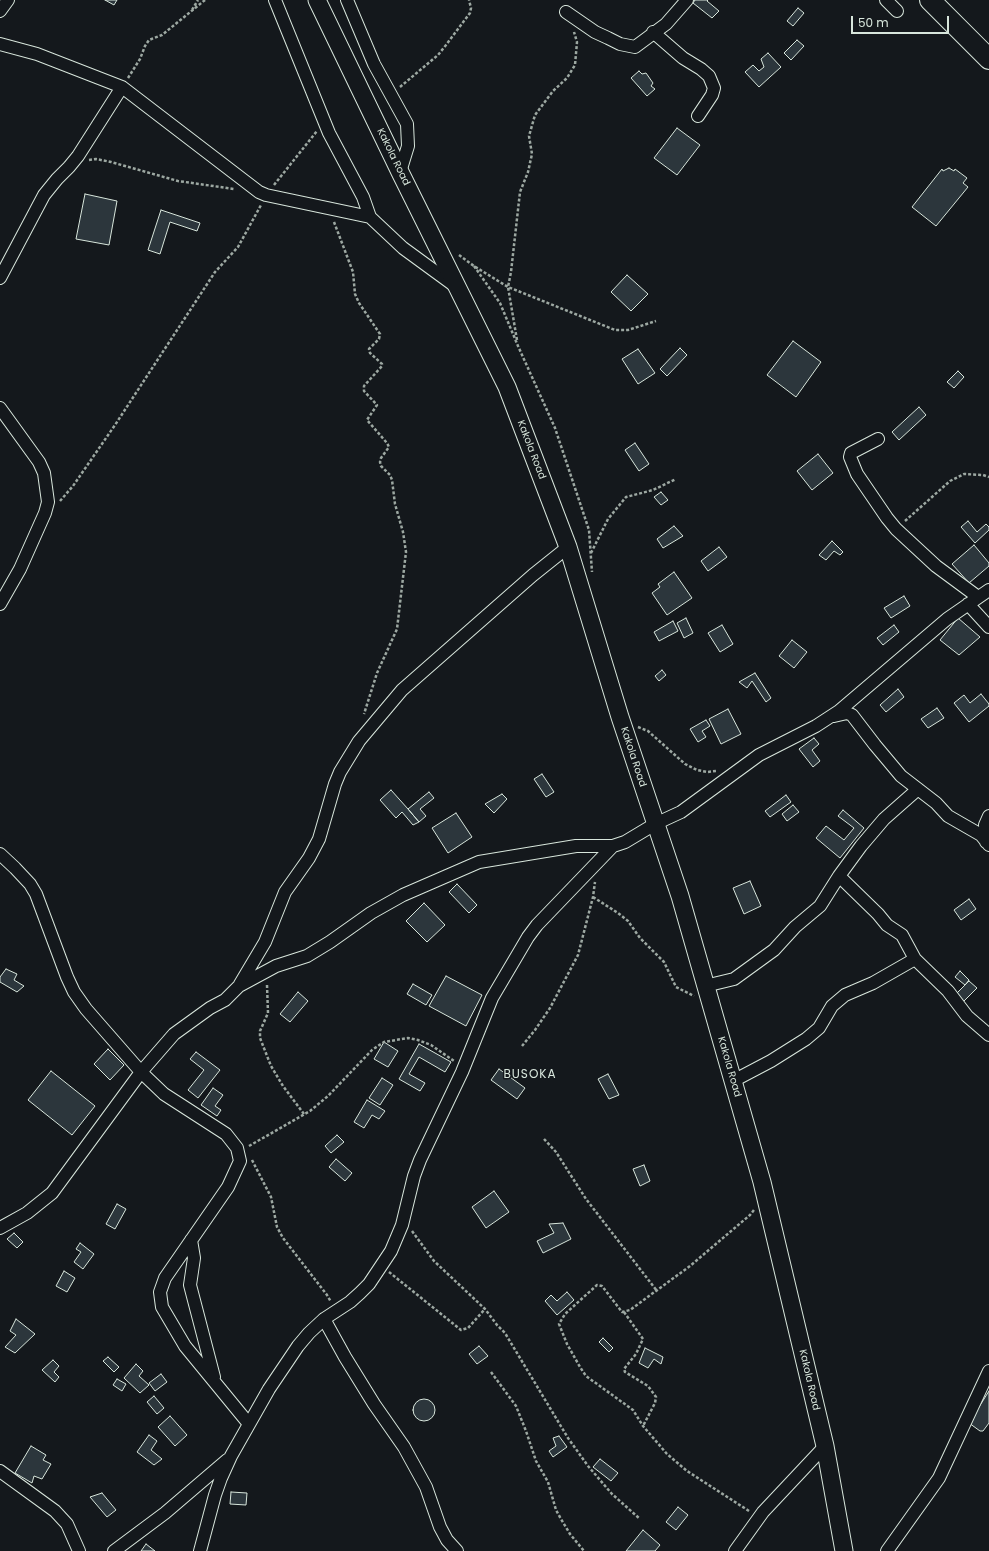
<!DOCTYPE html>
<html>
<head>
<meta charset="utf-8">
<style>
  body { margin:0 }
  #map { position:relative; width:989px; height:1551px; overflow:hidden; background:#14181c; font-family:Poppins,sans-serif }
  canvas { display:block }
  .scale { position:absolute; left:851px; top:16px; width:98px; height:18px; box-sizing:border-box; border:2px solid #d8e6dc; border-top:0; padding-left:5px; font-size:12px; line-height:14px; white-space:nowrap; color:#d8e6dc; -webkit-text-stroke:3px #14181c; paint-order:stroke }
</style>
</head>
<body>
<div id="map">
<canvas width="989" height="1551"></canvas>
<div class="scale">50 m</div>
</div>
<script>
const g = document.querySelector('canvas').getContext('2d');
g.lineJoin = 'round';
function paint(path, color) { g.fillStyle = color; g.fill(path, 'evenodd'); }
const shape = rows => new Path2D(rows.map(r => 'M' + r).join(''));
function strokePath(path, color, width, dash) { g.strokeStyle = color; g.lineWidth = width; g.lineCap = dash ? 'butt' : 'round'; g.setLineDash(dash || []); g.stroke(path); }
function label(font, color, halo, rows, align = 'center') {
  g.font = font + ' Poppins,sans-serif'; g.lineWidth = 3; g.setLineDash([]); g.textBaseline = 'middle'; g.strokeStyle = halo; g.fillStyle = color; for (const [text, x, y, turn = 0] of rows) {
    g.save(); g.translate(x, y); g.rotate((+turn || 0) * Math.PI / 180); g.textAlign = isNaN(turn) ? turn : align; if (halo) g.strokeText(text, 0, 0); g.fillText(text, 0, 0); g.restore();
  }
}
const building = shape([
  [105,0,117,0,114,5,105,0],
  [695,0,708,0,707,1,719,11,712,18,693,3,695,0],
  [798,8,804,13,793,26,787,21,798,8],
  [797,40,804,46,791,60,784,53,797,40],
  [768,53,781,67,759,87,745,72,753,65,759,71,764,67,761,59,768,53],
  [639,71,642,74,646,73,653,83,651,86,655,89,647,96,631,78,639,71],
  [677,128,700,145,677,175,654,158,677,128],
  [949,168,954,171,955,169,967,178,963,183,968,187,936,226,912,207,942,169,943,171,949,168],
  [85,194,117,201,109,245,76,239,85,194],
  [161,210,200,223,197,231,170,222,160,254,148,250,161,210],
  [627,275,648,294,631,311,611,292,627,275],
  [793,341,821,362,796,397,767,375,793,341],
  [680,348,687,355,667,376,660,369,680,348],
  [638,349,655,373,638,384,622,359,638,349],
  [958,371,964,377,954,388,947,382,958,371],
  [919,407,926,415,899,440,892,432,919,407],
  [635,443,649,464,639,471,625,450,635,443],
  [818,454,833,473,812,490,797,471,818,454],
  [661,492,668,500,661,505,654,497,661,492],
  [968,521,977,532,986,524,989,527,989,530,975,543,961,527,968,521],
  [674,526,683,536,663,548,657,539,674,526],
  [832,541,843,552,840,555,834,551,826,560,819,555,832,541],
  [974,545,989,563,989,566,969,583,952,564,974,545],
  [719,547,727,557,708,571,701,561,719,547],
  [674,572,692,598,667,615,652,593,660,587,658,584,674,572],
  [904,596,910,606,891,618,884,608,904,596],
  [686,618,693,633,684,638,677,623,686,618],
  [958,618,980,637,959,655,940,640,958,618],
  [673,621,678,631,659,641,654,632,673,621],
  [722,625,733,644,720,652,708,633,722,625],
  [894,625,899,632,883,645,877,638,894,625],
  [792,640,807,652,794,668,779,656,792,640],
  [662,670,666,675,659,681,655,676,662,670],
  [755,673,771,698,766,702,752,681,747,688,739,682,755,673],
  [898,689,904,697,886,712,880,705,898,689],
  [981,694,989,704,989,706,969,722,954,703,964,695,970,703,981,694],
  [937,708,944,718,928,728,921,719,937,708],
  [728,709,741,734,721,744,709,719,728,709],
  [706,720,710,726,702,731,706,737,698,742,690,729,706,720],
  [814,738,819,744,812,750,820,761,813,767,799,749,814,738],
  [542,774,554,792,546,797,534,779,542,774],
  [391,790,408,809,419,822,413,825,402,812,396,818,380,800,391,790],
  [429,792,434,798,420,809,426,816,419,822,408,809,429,792],
  [502,794,507,799,494,813,485,804,502,794],
  [786,795,791,802,770,817,765,811,786,795],
  [793,805,799,812,787,821,782,814,793,805],
  [843,810,864,828,840,858,816,838,826,826,844,840,854,828,838,816,843,810],
  [456,813,472,837,448,853,432,828,456,813],
  [750,881,761,906,744,914,733,888,750,881],
  [457,884,477,905,469,913,449,892,457,884],
  [969,899,976,909,961,920,954,910,969,899],
  [424,903,445,925,427,942,406,921,424,903],
  [6,969,17,974,14,980,24,986,17,992,0,982,0,977,6,969],
  [960,971,969,980,965,985,955,977,960,971],
  [446,976,482,995,466,1026,429,1006,446,976],
  [969,981,977,988,961,1004,953,997,969,981],
  [413,984,432,995,426,1005,407,994,413,984],
  [298,992,308,1001,290,1022,280,1014,298,992],
  [384,1042,398,1051,388,1067,374,1059,384,1042],
  [419,1044,451,1062,445,1072,419,1057,409,1074,425,1083,420,1091,399,1079,419,1044],
  [108,1049,124,1065,110,1080,94,1064,108,1049],
  [196,1052,220,1070,198,1098,188,1090,204,1070,190,1059,196,1052],
  [499,1069,525,1088,517,1099,491,1080,499,1069],
  [51,1071,95,1106,72,1135,28,1100,51,1071],
  [608,1074,619,1095,609,1099,598,1079,608,1074],
  [382,1078,393,1085,380,1105,369,1098,382,1078],
  [213,1088,223,1095,215,1106,221,1110,217,1116,201,1105,213,1088],
  [367,1100,385,1111,379,1119,372,1115,364,1128,354,1122,367,1100],
  [337,1135,344,1142,331,1153,325,1146,337,1135],
  [336,1159,352,1173,345,1181,329,1167,336,1159],
  [644,1165,650,1181,640,1186,633,1169,644,1165],
  [494,1191,509,1212,486,1228,472,1207,494,1191],
  [117,1204,126,1209,115,1229,106,1224,117,1204],
  [563,1223,571,1239,543,1253,537,1241,554,1233,549,1224,563,1223],
  [14,1233,23,1242,17,1248,7,1239,14,1233],
  [80,1243,94,1254,83,1269,74,1262,81,1252,76,1249,80,1243],
  [64,1271,75,1278,67,1292,56,1286,64,1271],
  [567,1292,574,1300,557,1315,545,1301,551,1295,557,1301,567,1292],
  [16,1319,35,1334,15,1353,5,1347,16,1335,10,1331,16,1319],
  [603,1338,613,1348,609,1352,599,1342,603,1338],
  [479,1346,488,1356,477,1364,469,1354,479,1346],
  [645,1348,663,1357,661,1364,654,1359,648,1368,639,1363,645,1348],
  [108,1357,119,1367,114,1372,103,1361,108,1357],
  [53,1360,59,1366,54,1372,59,1377,55,1382,42,1370,53,1360],
  [136,1364,143,1371,139,1376,149,1385,140,1393,124,1378,136,1364],
  [161,1374,167,1382,155,1391,149,1383,161,1374],
  [117,1379,126,1384,122,1391,113,1385,117,1379],
  [989,1391,989,1423,983,1431,980,1431,969,1423,989,1391],
  [154,1396,164,1408,157,1414,147,1402,154,1396],
  '413 1410a11 11 0 1 1 22 0a11 11 0 1 1-22 0Z',
  [170,1416,187,1435,175,1446,158,1427,170,1416],
  [149,1435,157,1441,151,1450,162,1459,154,1465,137,1452,149,1435],
  [559,1436,567,1447,553,1457,549,1451,556,1446,553,1438,559,1436],
  [31,1446,46,1455,43,1460,51,1464,42,1479,34,1476,32,1483,15,1473,31,1446],
  [600,1459,618,1473,611,1481,593,1467,600,1459],
  [231,1492,247,1493,246,1505,230,1504,231,1492],
  [102,1493,116,1510,107,1517,90,1497,102,1493],
  [678,1507,688,1515,676,1530,666,1522,678,1507],
  [643,1530,660,1545,655,1551,626,1551,643,1530],
  [146,1544,155,1551,141,1551,146,1544]
]);
const path = shape([
  [192,10,198,0],
  [128,78,140,59,145,46,149,40,162,35,205,0],
  [400,87,438,55,446,45,470,13,471,8,469,0],
  [89,160,96,159,111,162,178,181,234,189],
  [274,185,317,131],
  [334,222,353,272,355,294,359,303,380,334,379,339,369,349,370,353,382,364,382,366,364,386,364,391,377,405,367,420,387,443,389,447,381,458,380,462,381,466,390,475,392,480,395,504,403,532,406,552,397,629,377,673,364,714],
  [459,255,474,266,508,287,615,330,628,330,656,321],
  [474,266,500,303,518,346,555,428,589,530,592,572],
  [517,340,508,287,511,272,520,192,528,172,532,154,529,136,535,115,553,91,567,78,575,65,577,42,574,32],
  [60,501,73,486,115,425,215,272,238,247,261,205],
  [905,521,950,481,964,474,983,475,989,477],
  [591,553,608,519,626,497,653,490,676,479],
  [638,727,648,731,685,764,697,770,707,772,716,771],
  [593,897,618,913,628,921,640,938,664,962,676,987,694,996],
  [267,985,268,1013,260,1031,260,1038,271,1066,283,1086,304,1114],
  [522,1046,535,1030,550,1008,578,955,593,897,595,882],
  [544,1139,556,1152,586,1199,657,1291],
  [249,1146,310,1111,328,1096,372,1050,384,1042,408,1038,418,1040,431,1045,454,1061],
  [252,1160,271,1197,277,1227,283,1238,327,1295,331,1302],
  [412,1231,434,1261,485,1309,497,1325,505,1333,568,1438,588,1466,612,1494,640,1519],
  [389,1272,461,1330,468,1328,485,1309],
  [624,1312,643,1339,636,1354,624,1369,625,1372,648,1386,656,1397,655,1403,643,1426],
  [491,1372,516,1406,526,1431,536,1461,548,1482,556,1510,561,1519,570,1534,584,1551],
  [749,1511,687,1471,667,1454,643,1426,633,1410,586,1376,580,1367,567,1344,559,1324,565,1314,597,1285,602,1286,622,1312,630,1310,690,1266,750,1215,754,1210]
]);
const minor = shape([
  [275,0,329,133,363,197,370,217,403,248,455,286],
  [347,0,374,64,407,124,408,146,400,172],
  [886,0,897,11],
  [0,11,8,0],
  [566,12,595,32,608,38,620,44,635,47,666,24,687,0],
  [653,32,683,58,701,69,709,76,714,88,712,95,698,116],
  [0,44,37,54,122,87,259,192,266,195,370,217],
  [0,278,44,195,57,179,69,167,78,156,122,87],
  [0,408,39,462,44,473,48,502,45,513,20,569,0,604],
  [878,439,851,453,850,457,857,474,887,518,896,529,936,566,978,597],
  [968,604,989,627],
  [834,716,847,713,852,715,875,745,901,776,936,803,948,816,981,835,989,845],
  [986,842,985,825,989,816],
  [0,854,15,868,30,884,36,894,67,977,74,992,86,1009,141,1072,164,1094,226,1134,237,1148,240,1161,228,1187,165,1278,160,1292,162,1307,185,1346,249,1424],
  [839,876,878,914,887,925,902,935,915,959,948,991,967,1016,989,1035],
  [240,984,265,942,285,892,309,858,319,839,335,784,340,772,359,741,402,690,533,575,568,547],
  [705,986,734,979,774,950,795,927,820,906,839,876,861,846,884,819,918,789],
  [733,1081,771,1061,806,1039,819,1028,832,1006,845,995,873,983,915,959],
  [0,1228,27,1213,52,1193,141,1072,174,1034,210,1008,225,1000,239,986,276,966,307,956,330,942,371,913,403,895,479,862,576,846,613,846],
  [191,1240,194,1258,190,1285,214,1377],
  [324,1319,345,1357,374,1404,404,1447,426,1487,440,1527,447,1540,457,1551],
  [0,1471,55,1511,67,1524,79,1551],
  [114,1551,165,1513,227,1460],
  [200,1551,215,1495,221,1478,231,1456,269,1389,298,1346,309,1333,324,1319,350,1302,360,1293,369,1284,391,1251,402,1225,414,1176,420,1160,462,1072,492,998,528,937,537,925,613,846,625,842,655,824,681,812,759,755,816,726,839,711,947,619,989,590],
  [735,1551,763,1512,825,1446],
  [887,1551,939,1478,989,1371]
]);
const secondary = shape([
  [317,0,400,172,507,387,568,547,620,717,680,896,762,1182,825,1446,844,1551]
]);
const trunk = shape([
  [930,0,989,59]
]);
const streetNames = [
  ["Kakola Road",393,157,64],
  ["Kakola Road",531,450,69],
  ["Kakola Road",633,757,72],
  ["Kakola Road",729,1067,74],
  ["Kakola Road",809,1380,77]
];
const quarterNames = [
  ["BUSOKA",530,1075]
];
paint(building, '#2c363c');
strokePath(building, '#d8e6dc', 1);
strokePath(minor, '#d8e6dc', 14);
strokePath(secondary, '#d8e6dc', 19);
strokePath(trunk, '#d8e6dc', 22);
strokePath(path, '#9da8a2', 2.5, [3, 2]);
strokePath(minor, '#14181c', 12);
strokePath(secondary, '#14181c', 17);
strokePath(trunk, '#14181c', 20);
label('10px', '#d8e6dc', '#14181c', streetNames);
g.letterSpacing = '1px';
label('12px', '#d8e6dc', '#14181c', quarterNames);
g.letterSpacing = '0px';
</script>
</body>
</html>
